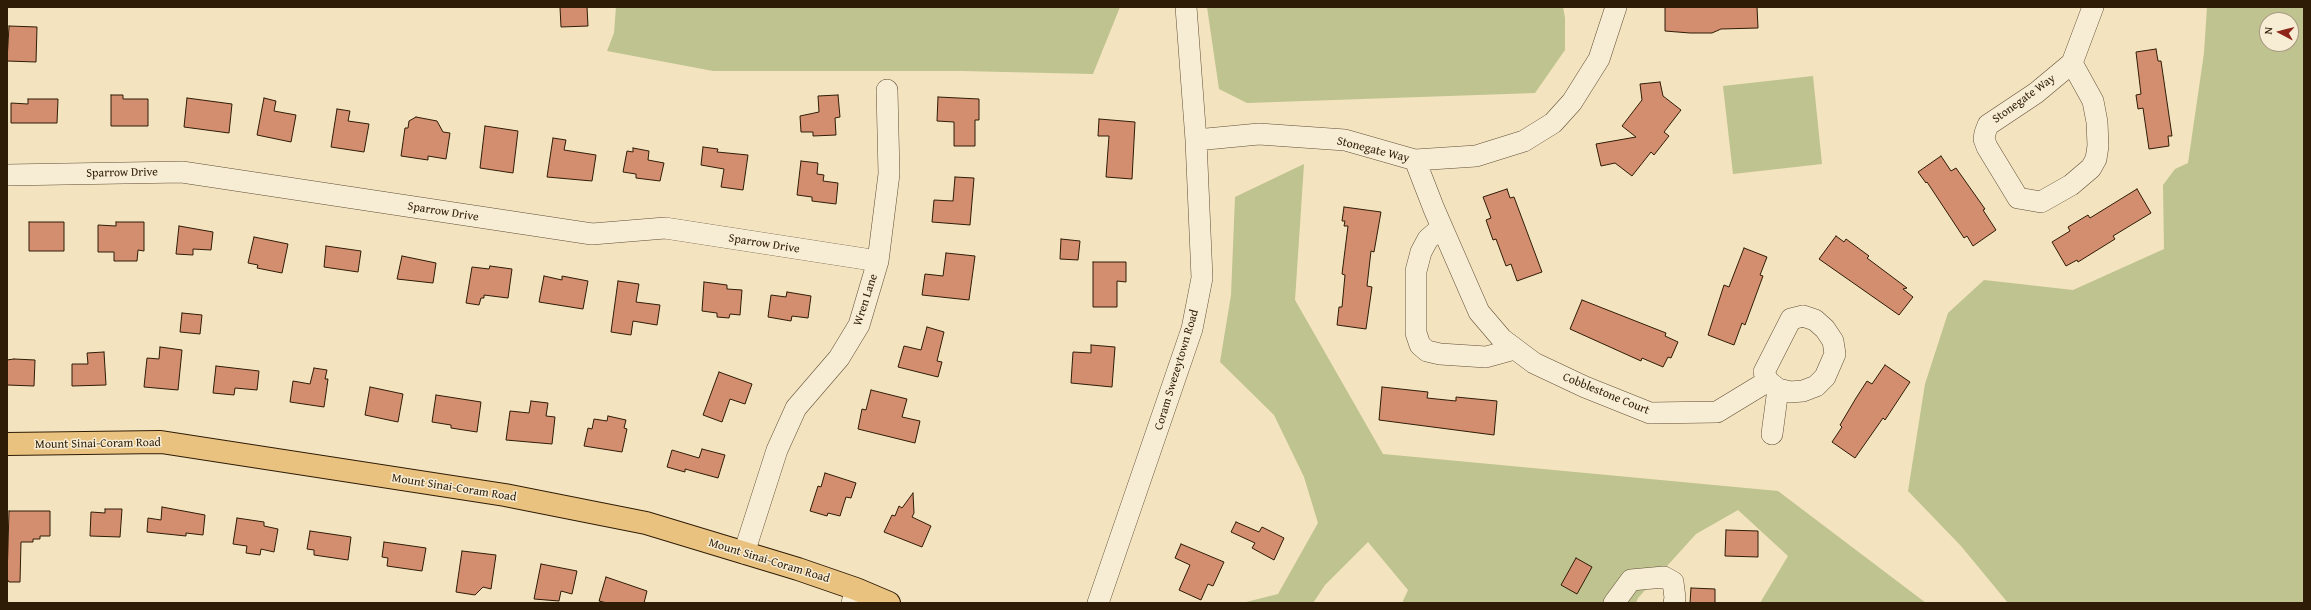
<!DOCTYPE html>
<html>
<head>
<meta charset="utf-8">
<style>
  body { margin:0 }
  #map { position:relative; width:2311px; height:610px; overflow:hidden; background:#f3e3bf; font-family:"Gentium Book Plus",serif }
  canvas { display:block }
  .frame { position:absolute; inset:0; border:8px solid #2f1c06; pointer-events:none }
  .north { position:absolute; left:2259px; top:12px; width:40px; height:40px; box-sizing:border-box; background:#f7edd5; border:1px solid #a79982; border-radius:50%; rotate:277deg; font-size:11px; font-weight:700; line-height:16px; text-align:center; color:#2f1c06 }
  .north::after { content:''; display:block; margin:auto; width:14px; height:18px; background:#8f2418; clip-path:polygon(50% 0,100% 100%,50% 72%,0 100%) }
</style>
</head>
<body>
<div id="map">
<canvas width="2311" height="610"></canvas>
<div class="frame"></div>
<div class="north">N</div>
</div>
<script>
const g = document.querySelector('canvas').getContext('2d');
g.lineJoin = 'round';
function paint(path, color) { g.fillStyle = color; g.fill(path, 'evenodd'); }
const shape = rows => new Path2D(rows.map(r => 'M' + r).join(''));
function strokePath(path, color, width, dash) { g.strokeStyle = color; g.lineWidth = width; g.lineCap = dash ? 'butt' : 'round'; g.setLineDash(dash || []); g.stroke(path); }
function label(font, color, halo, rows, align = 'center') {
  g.font = font + ' "Gentium Book Plus",serif'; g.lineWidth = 3; g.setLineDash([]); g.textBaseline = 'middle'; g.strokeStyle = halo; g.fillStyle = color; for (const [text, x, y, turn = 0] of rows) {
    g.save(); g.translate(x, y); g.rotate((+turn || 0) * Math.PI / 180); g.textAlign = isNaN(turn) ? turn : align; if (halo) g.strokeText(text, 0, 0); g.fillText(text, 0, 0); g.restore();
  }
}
const green = shape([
  [616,7,1120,7,1093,74,962,71,713,71,607,51,614,33],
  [1207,7,1563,7,1565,18,1565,50,1535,93,1247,103,1219,89],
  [2207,7,2304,7,2304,603,2008,603,1961,546,1908,491,1925,384,1948,313,1984,280,2073,290,2164,249,2163,185,2175,169,2188,163,2204,53],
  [2267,20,2291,20,2291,44,2267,44],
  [1813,76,1822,164,1733,174,1723,86],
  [1304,164,1295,300,1383,454,1778,491,1926,603,1760,603,1788,556,1738,510,1696,534,1638,598,1636,603,1402,603,1408,590,1368,542,1325,585,1313,603,1242,603,1278,594,1318,523,1304,477,1274,415,1220,362,1231,295,1235,197]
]);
const building = shape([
  [560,7,587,7,588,26,561,27,560,7],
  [1665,7,1757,7,1758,28,1721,29,1712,33,1690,33,1665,31,1665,7],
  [9,26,37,27,36,62,7,61,9,26],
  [2156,49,2158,61,2161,61,2172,136,2168,136,2169,146,2149,149,2143,108,2138,109,2136,95,2141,94,2136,52,2156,49],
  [1660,82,1663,96,1681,110,1664,132,1669,136,1654,155,1651,152,1632,176,1615,163,1601,166,1596,144,1636,137,1622,126,1642,100,1640,84,1660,82],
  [111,95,123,95,123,99,148,99,148,126,111,126,111,95],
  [838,95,840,117,835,118,836,135,813,136,813,132,801,132,800,116,819,112,818,96,838,95],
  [938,97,979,99,979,120,975,120,975,146,954,146,954,122,937,121,938,97],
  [187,98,232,104,229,133,184,127,187,98],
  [264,98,276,101,274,111,296,115,291,142,257,135,264,98],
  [28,99,58,99,57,123,11,123,11,103,28,104,28,99],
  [337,109,350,111,348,121,369,124,364,152,331,147,337,109],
  [416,117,437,121,443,132,450,133,446,159,428,156,428,160,401,156,405,128,408,128,409,121,416,117],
  [1099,119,1135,122,1132,179,1106,177,1109,136,1098,136,1099,119],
  [485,126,518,131,513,173,480,168,485,126],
  [553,138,566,140,564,150,596,155,592,181,547,177,553,138],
  [703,147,718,149,717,152,748,155,743,190,721,187,724,169,701,165,703,147],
  [633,148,649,151,648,160,664,163,660,181,636,178,636,174,623,172,627,151,633,152,633,148],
  [1941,156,1951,171,1956,168,1985,209,1983,210,1996,230,1973,246,1967,236,1964,238,1927,182,1926,183,1918,172,1941,156],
  [801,161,818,163,817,174,824,175,823,181,838,183,836,204,812,201,812,197,797,195,801,161],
  [955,177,974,178,970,225,932,222,934,200,953,201,955,177],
  [1507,189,1510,198,1514,197,1542,272,1517,281,1511,264,1506,266,1496,239,1493,240,1486,220,1491,218,1483,197,1507,189],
  [2137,189,2151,213,2113,236,2115,239,2078,262,2077,260,2066,266,2052,242,2070,231,2068,227,2088,215,2090,218,2137,189],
  [1344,207,1381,212,1374,252,1371,251,1367,286,1372,287,1366,329,1337,325,1339,307,1342,307,1345,275,1342,274,1348,226,1344,226,1345,221,1342,221,1344,207],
  [29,222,64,222,64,251,29,251,29,222],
  [116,222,144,222,144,251,138,250,137,261,114,261,114,252,98,252,98,225,116,226,116,222],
  [179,226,213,232,211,250,193,249,193,255,176,254,179,226],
  [1836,236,1844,242,1846,239,1869,256,1867,258,1907,288,1903,289,1913,297,1899,315,1819,259,1836,236],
  [254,237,288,244,282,273,257,268,258,265,248,263,254,237],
  [1061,239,1080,241,1078,260,1060,259,1061,239],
  [326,246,361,251,358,272,324,267,326,246],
  [1744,248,1767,257,1760,275,1763,276,1745,325,1742,323,1734,345,1708,335,1724,285,1729,287,1744,248],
  [946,253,975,256,969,300,922,295,925,274,943,276,946,253],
  [402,256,436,263,433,283,397,279,402,256],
  [1093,262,1126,262,1126,282,1117,281,1117,307,1093,307,1093,262],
  [490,266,512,269,508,298,484,295,484,298,481,298,479,305,466,303,472,267,489,269,490,266],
  [544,276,562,280,562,276,588,281,583,309,539,302,544,276],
  [618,281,639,284,636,302,660,305,657,325,633,321,631,335,611,332,618,281],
  [704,282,727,285,727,289,742,290,740,315,730,314,729,318,717,317,717,313,702,311,704,282],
  [787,292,811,296,808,318,792,316,791,321,768,317,771,295,786,297,787,292],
  [1582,300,1666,333,1665,336,1678,342,1671,358,1668,357,1663,367,1642,358,1641,361,1570,329,1582,300],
  [182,313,202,315,200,334,180,332,182,313],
  [927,327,944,332,937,361,942,362,938,377,898,367,904,346,921,350,927,327],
  [1091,345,1115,347,1112,387,1071,383,1073,352,1091,353,1091,345],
  [160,347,182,350,178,390,144,387,147,358,159,359,160,347],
  [104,352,106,385,72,386,72,364,88,364,87,353,104,352],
  [14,359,35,360,34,386,7,385,7,360,14,359],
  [1885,365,1910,382,1885,420,1883,418,1855,458,1832,442,1842,427,1840,425,1856,398,1867,381,1872,384,1885,365],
  [216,366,259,371,257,390,235,388,234,395,213,393,216,366],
  [314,368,327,370,325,379,328,379,324,407,290,402,293,381,310,384,314,368],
  [719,372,752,384,745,404,730,399,722,422,703,415,719,372],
  [370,387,403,394,398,422,365,415,370,387],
  [1382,387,1428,392,1427,398,1456,401,1456,397,1497,401,1494,435,1379,420,1382,387],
  [871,390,907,399,902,417,920,421,915,443,858,429,862,409,866,410,871,390],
  [436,395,481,402,477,432,451,428,451,425,432,422,436,395],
  [531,401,548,403,546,416,555,417,552,444,506,440,510,411,529,413,531,401],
  [608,416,626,420,624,428,627,429,622,452,584,446,588,428,592,429,594,419,607,421,608,416],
  [702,449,725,455,718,478,685,469,685,472,667,467,672,450,699,458,702,449],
  [825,473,856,483,851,498,846,497,840,516,828,513,827,516,810,511,818,486,821,487,825,473],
  [913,493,914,513,912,517,931,526,922,547,884,532,892,515,895,516,899,506,902,508,913,493],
  [162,507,205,515,203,535,186,533,186,536,147,532,148,518,161,520,162,507],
  [105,509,122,509,120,537,90,536,91,512,105,513,105,509],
  [9,511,50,511,50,536,40,536,40,539,33,539,33,542,21,542,20,582,9,582,7,579,9,511],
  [237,518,264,522,264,526,278,529,274,552,261,549,260,555,246,553,247,546,233,544,237,518],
  [1236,522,1259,532,1262,527,1284,538,1274,560,1252,548,1255,543,1231,532,1236,522],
  [1726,530,1758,531,1758,557,1725,556,1726,530],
  [310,531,351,537,348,560,314,555,314,550,307,549,310,531],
  [384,542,426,548,422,571,387,566,388,558,382,557,384,542],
  [1181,544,1224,562,1213,586,1208,584,1201,600,1179,590,1190,565,1175,558,1181,544],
  [462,551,496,555,491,589,483,587,475,595,456,592,462,551],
  [1576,558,1592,567,1577,594,1561,585,1576,558],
  [541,564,577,571,572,594,561,591,559,601,534,599,541,564],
  [606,577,647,591,644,603,607,603,599,601,606,577],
  [1691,588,1715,589,1715,603,1690,603,1691,588]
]);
const minor = shape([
  [2072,63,2093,101,2097,122,2098,146,2096,159,2091,168,2071,185,2041,202,2018,198,1987,147,1984,139,1985,133,1988,125,2036,93,2072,63,2093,7],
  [1196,140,1259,134,1345,140,1415,160,1476,156,1524,141,1553,123,1572,102,1599,59,1616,7],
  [1415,160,1434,209,1479,312,1502,339,1534,363,1585,387,1650,413,1717,412,1768,381],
  [7,175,182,172,592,234,665,228,878,261],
  [1442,227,1428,239,1421,252,1416,271,1416,333,1420,345,1427,351,1440,354,1486,357,1515,349],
  [1803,316,1815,320,1825,329,1833,341,1835,354,1825,377,1816,386,1803,391,1790,392,1778,389,1768,381,1764,372,1791,319,1803,316],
  [1772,434,1778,389],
  [744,553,777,450,796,408,839,358,859,325,878,261,889,174,887,90],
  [852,603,856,589],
  [1098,603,1192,329,1202,278,1196,140,1186,7],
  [1614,603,1631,580,1664,577,1673,582,1675,598,1674,603]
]);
const major = shape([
  [7,444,161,442,505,495,646,523,798,569,856,589,889,603]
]);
const streetNames = [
  ["Stonegate Way",2024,99,-36],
  ["Stonegate Way",1373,150,14],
  ["Sparrow Drive",122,173,-1],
  ["Sparrow Drive",443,212,9],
  ["Sparrow Drive",764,244,9],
  ["Wren Lane",866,300,-72],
  ["Coram Swezeytown Road",1177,370,-73],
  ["Cobblestone Court",1606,394,22],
  ["Mount Sinai-Coram Road",98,444,-1],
  ["Mount Sinai-Coram Road",454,488,9],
  ["Mount Sinai-Coram Road",769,561,17]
];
paint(green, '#bec38f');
paint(building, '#d38d6f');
strokePath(building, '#2f1c06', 1);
strokePath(minor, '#604e34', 22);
strokePath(major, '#2f1c06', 24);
strokePath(minor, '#f7edd5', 21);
strokePath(major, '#eac280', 22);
label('12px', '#2f1c06', '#f7edd5', streetNames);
</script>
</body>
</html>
